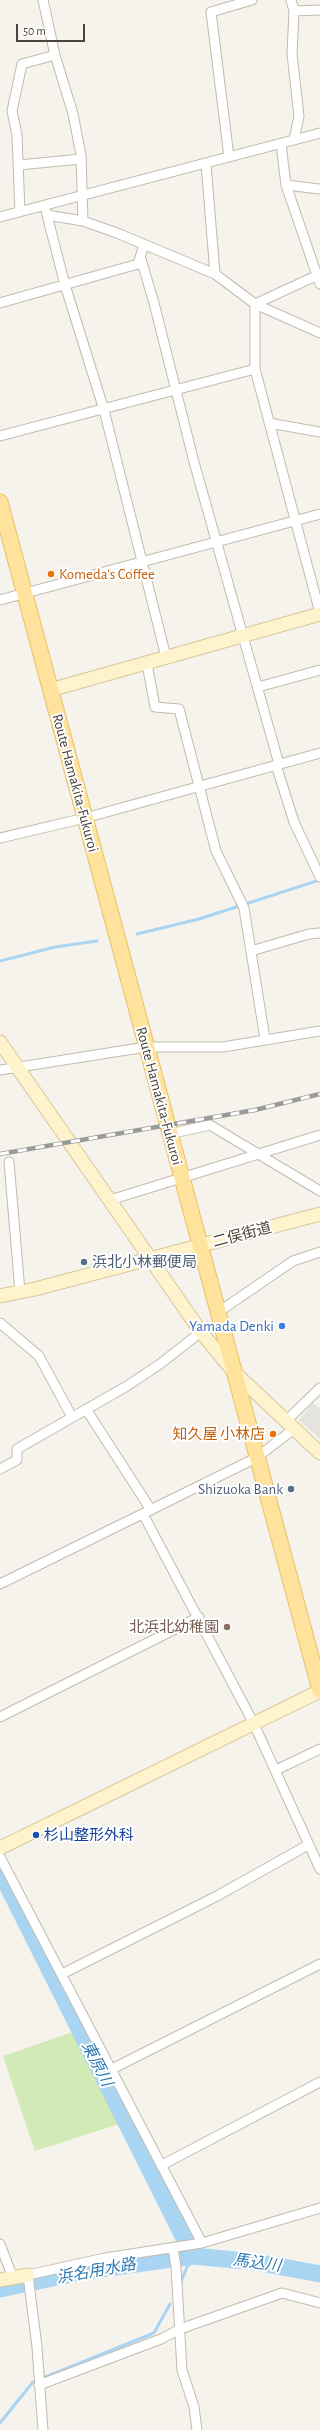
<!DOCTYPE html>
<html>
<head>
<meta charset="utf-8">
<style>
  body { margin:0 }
  #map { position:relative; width:320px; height:2430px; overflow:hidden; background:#f6f3ec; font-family:"Alegreya Sans",sans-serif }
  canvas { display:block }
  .scale { position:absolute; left:16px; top:24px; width:69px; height:18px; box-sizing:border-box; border:2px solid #4b4439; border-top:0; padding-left:5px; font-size:12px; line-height:14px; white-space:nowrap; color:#4b4439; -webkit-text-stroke:3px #fff; paint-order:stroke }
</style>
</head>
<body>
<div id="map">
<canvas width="320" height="2430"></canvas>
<div class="scale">50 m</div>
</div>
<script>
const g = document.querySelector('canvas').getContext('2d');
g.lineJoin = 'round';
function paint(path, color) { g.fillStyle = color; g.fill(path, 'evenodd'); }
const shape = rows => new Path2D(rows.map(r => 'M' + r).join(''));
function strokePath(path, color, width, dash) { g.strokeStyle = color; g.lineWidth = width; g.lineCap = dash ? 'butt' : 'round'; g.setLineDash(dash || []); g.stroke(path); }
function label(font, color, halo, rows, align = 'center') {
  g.font = font + ' "Alegreya Sans","Noto Sans JP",sans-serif'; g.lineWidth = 4; g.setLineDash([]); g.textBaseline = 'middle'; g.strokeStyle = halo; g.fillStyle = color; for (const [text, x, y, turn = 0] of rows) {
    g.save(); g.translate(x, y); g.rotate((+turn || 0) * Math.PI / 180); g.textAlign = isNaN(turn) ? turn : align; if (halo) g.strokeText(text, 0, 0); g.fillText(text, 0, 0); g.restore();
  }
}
const green = shape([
  [73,2032,119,2124,35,2151,3,2056]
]);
const parking = shape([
  [313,1403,320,1409,320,1439,299,1420]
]);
const stream = shape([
  [137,934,199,919,320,880],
  [0,961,55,947,97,941],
  [180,2284,187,2267,193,2260,193,2256],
  [43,2378,154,2333,170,2304],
  [0,2423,33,2382]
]);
const river = shape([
  [0,1871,193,2256],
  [0,2289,86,2271,193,2256,255,2262,320,2274]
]);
const street = shape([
  [43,0,55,55,73,114,81,155,83,221],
  [291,0,294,11,292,54,299,116,294,140],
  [294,11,320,10],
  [281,144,286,185,320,284],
  [229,157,211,12,252,0],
  [206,164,215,274],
  [19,165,81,159],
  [286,185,320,189],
  [46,211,47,215,83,221,117,233,215,274,255,304,320,333],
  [20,212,17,135,12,111,22,64,55,55],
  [47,215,65,285,104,410,166,657],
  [0,217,320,133],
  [141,259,154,303,194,462,279,764],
  [320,274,255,304,255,369,320,613],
  [0,303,138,264,144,245],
  [269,423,320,432],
  [0,436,255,369],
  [0,600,320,514],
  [147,664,155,707,179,709,216,851,244,908,265,1039],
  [258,687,320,670],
  [276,765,294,822,320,877],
  [0,838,85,818,320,753],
  [251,951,309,934,320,933],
  [0,1070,146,1047,223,1047,320,1031],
  [169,1134,210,1125,320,1191],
  [9,1162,20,1292],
  [110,1200,320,1135],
  [217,1313,293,1261,320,1252],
  [0,1323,39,1356,72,1417],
  [86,1409,151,1510],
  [285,1422,320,1388],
  [0,1469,17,1460,17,1449,127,1386,160,1364,201,1332],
  [143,1514,254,1724,320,1869],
  [0,1584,256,1458,294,1429],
  [0,1717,199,1617],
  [276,1770,320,1749],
  [0,1857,202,2243],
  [62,1974,217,1896,308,1845],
  [112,2069,320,1964],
  [162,2165,320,2082],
  [0,2244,13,2278],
  [173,2248,176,2267,182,2370,194,2407,197,2430],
  [39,2385,161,2339,180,2329,282,2293,320,2303],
  [43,2430,37,2347,28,2275,105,2258,202,2243,320,2208]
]);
const secondary = shape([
  [50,690,320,614],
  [0,1042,201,1332,233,1371,320,1453],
  [0,1296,35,1289,320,1214],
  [0,1848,320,1691],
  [0,2280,28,2275]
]);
const primary = shape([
  [0,502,320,1690]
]);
const rail = shape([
  [0,1154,255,1110,320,1094]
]);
const markers = [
  [51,574,4,"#e8710a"],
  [84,1262,4,"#5c6f8a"],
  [282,1326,4,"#3f7fe0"],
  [273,1434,4,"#e8710a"],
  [291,1489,4,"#5c6f8a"],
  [227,1627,4,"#8d6e63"],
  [36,1835,4,"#1a4fb4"]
];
const foodNames = [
  ["Komeda's Coffee",59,574],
  ["知久屋 小林店",265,1434,"right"]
];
const streetNames = [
  ["Route Hamakita-Fukuroi",75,783,75],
  ["Route Hamakita-Fukuroi",159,1096,75],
  ["二俣街道",242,1235,-15]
];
const serviceNames = [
  ["浜北小林郵便局",92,1262],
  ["Shizuoka Bank",283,1489,"right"]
];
const shopNames = [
  ["Yamada Denki",274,1326]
];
const educationNames = [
  ["北浜北幼稚園",219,1627]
];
const transitNames = [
  ["杉山整形外科",44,1835]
];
const waterNames = [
  ["東原川",97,2064,63],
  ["馬込川",257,2263,8],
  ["浜名用水路",96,2271,-10]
];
paint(green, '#d2eab5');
paint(parking, '#e5e3e0');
strokePath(stream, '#a9d4f2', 3);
strokePath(river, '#a9d4f2', 17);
strokePath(street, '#c2bbae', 11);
strokePath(secondary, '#d6c79b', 15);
strokePath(primary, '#e6c16a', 17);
strokePath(street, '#fff', 9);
strokePath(secondary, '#fff3cd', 13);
strokePath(primary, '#ffe39c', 15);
strokePath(rail, '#9a9a9a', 4.5);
strokePath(rail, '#fff', 3, [9]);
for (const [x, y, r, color] of markers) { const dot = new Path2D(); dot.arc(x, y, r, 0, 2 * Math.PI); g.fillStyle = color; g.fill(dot); strokePath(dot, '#fff', 1.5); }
label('15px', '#c56008', '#fff', foodNames, 'left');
label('15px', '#4b4439', '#fff', streetNames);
label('15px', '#4e5e75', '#fff', serviceNames, 'left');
label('15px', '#366cbe', '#fff', shopNames, 'right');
label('15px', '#785e54', '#fff', educationNames, 'right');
label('15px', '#164399', '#fff', transitNames, 'left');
label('italic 16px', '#2e7ab2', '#fff', waterNames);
</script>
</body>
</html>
